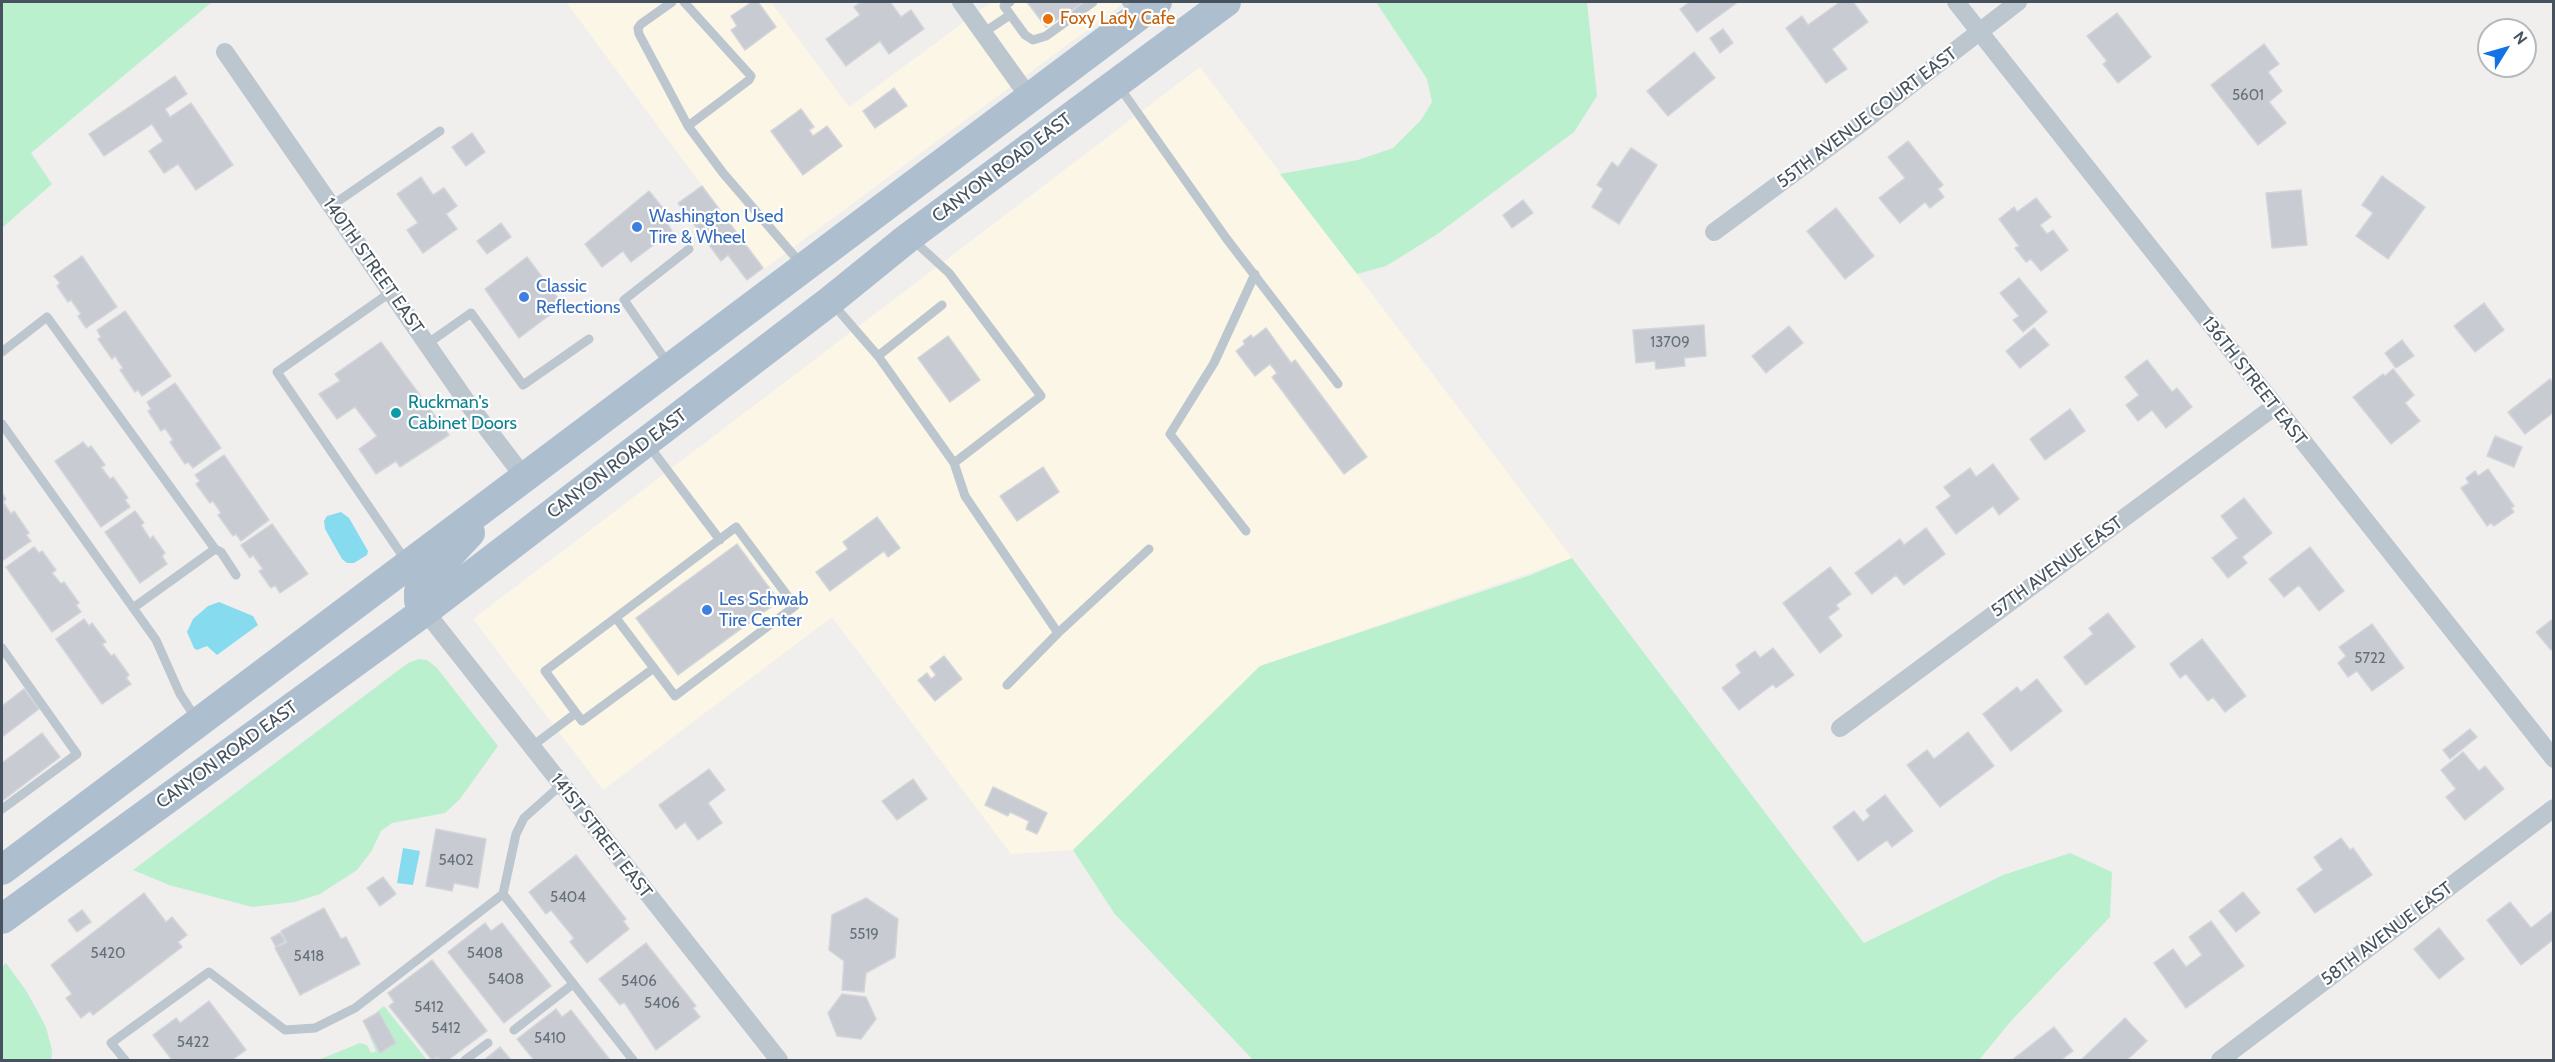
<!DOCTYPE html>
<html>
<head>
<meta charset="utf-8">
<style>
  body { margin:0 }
  #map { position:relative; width:2555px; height:1062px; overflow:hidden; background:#f1eeee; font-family:Cabin,sans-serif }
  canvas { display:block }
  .frame { position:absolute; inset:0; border:3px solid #46525d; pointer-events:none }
  .north { position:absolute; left:2477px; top:18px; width:60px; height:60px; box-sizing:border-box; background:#fff; border:2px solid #b5babe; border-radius:50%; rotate:53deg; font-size:16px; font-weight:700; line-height:24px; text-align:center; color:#46525d }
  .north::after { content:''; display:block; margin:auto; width:21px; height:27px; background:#1373e6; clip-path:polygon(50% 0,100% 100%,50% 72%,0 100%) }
</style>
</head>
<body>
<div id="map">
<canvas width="2555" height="1062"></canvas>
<div class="frame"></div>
<div class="north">N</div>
</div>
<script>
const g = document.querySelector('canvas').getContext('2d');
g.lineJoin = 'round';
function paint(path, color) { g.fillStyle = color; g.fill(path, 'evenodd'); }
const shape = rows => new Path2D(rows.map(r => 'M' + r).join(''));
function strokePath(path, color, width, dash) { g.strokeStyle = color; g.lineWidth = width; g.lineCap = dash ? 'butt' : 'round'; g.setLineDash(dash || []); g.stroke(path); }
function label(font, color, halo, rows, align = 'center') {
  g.font = font + ' Cabin,sans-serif'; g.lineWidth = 4.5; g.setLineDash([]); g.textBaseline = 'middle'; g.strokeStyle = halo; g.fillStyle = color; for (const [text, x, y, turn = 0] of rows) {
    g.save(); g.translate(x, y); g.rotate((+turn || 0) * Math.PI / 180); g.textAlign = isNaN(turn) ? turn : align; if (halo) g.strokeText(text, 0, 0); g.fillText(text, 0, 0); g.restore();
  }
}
const commercial = shape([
  [566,2,771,2,849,107,991,2,1125,2,764,269],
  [1200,67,1572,558,1260,666,1073,850,1011,854,832,617,603,790,473,619]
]);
const green = shape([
  [2,2,212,2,31,153,52,184,2,228],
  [1376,2,1587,2,1597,96,1574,132,1436,235,1386,266,1357,274,1280,174,1358,160,1393,148,1421,120,1432,102,1427,79],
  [1572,558,1864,943,2003,875,2070,853,2112,872,2110,917,2011,1021,1979,1060,1253,1060,1114,913,1073,850,1260,666,1528,576],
  [419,659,427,660,437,668,498,746,460,799,445,813,392,823,381,831,371,852,357,870,320,894,295,902,252,907,169,885,133,870,408,663],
  [6,963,27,992,46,1027,52,1050,51,1060,2,1060,2,967],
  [384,1006,427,1060,318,1060,360,1043,367,1045,371,1053,376,1051,369,1035,376,1012]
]);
const water = shape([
  [341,512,349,518,368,551,367,555,354,563,347,563,342,559,325,529,324,521,327,516],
  [219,602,253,616,258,625,217,655,207,646,197,650,194,648,187,632,193,619,208,606],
  [403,848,420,851,413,885,397,883]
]);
const building = shape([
  [752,2,758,2,776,27,745,50,731,30,737,26,731,16,752,2],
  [862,2,890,2,901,17,911,10,924,29,889,54,880,41,846,66,826,39,860,15,854,7,862,2],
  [1027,2,1085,2,1046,27,1027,2],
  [1690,2,1738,2,1697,32,1680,9,1690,2],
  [1840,2,1853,2,1868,22,1832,49,1847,69,1826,83,1786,28,1802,16,1808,25,1840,2],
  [2117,13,2151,57,2118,83,2103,64,2107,61,2087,36,2117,13],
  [1723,29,1733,43,1720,53,1710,38,1723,29],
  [2264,44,2279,64,2268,72,2282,91,2269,102,2286,123,2258,145,2211,85,2264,44],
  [1694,52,1715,78,1668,116,1647,91,1694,52],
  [175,76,187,94,165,109,170,117,191,103,233,165,196,190,178,164,164,173,149,151,163,141,152,124,104,156,89,134,175,76],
  [894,88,907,106,875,128,863,111,894,88],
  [801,109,814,127,809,130,813,136,827,126,842,146,803,175,771,131,801,109],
  [472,133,485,152,466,166,452,147,472,133],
  [1908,141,1943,185,1938,189,1944,197,1930,208,1925,202,1900,223,1879,198,1905,178,1888,157,1908,141],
  [1631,148,1657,165,1619,224,1592,207,1603,189,1597,185,1612,162,1618,167,1631,148],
  [2382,176,2425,207,2388,259,2356,236,2373,213,2362,205,2382,176],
  [421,177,433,195,444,188,457,206,446,214,457,229,423,253,407,230,418,223,397,194,421,177],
  [702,186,763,268,747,280,728,255,721,261,678,203,702,186],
  [2301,190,2307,245,2272,248,2266,193,2301,190],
  [649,191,672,219,667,223,672,231,631,262,623,251,602,267,585,244,649,191],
  [2036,198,2051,217,2040,225,2047,234,2053,230,2068,250,2041,271,2031,259,2026,262,2015,248,2019,246,1999,219,2014,207,2017,212,2036,198],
  [1523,200,1533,213,1512,228,1503,215,1523,200],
  [1836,208,1874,256,1845,279,1807,231,1836,208],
  [501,223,511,237,487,254,477,241,501,223],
  [82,256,117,307,86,328,78,316,81,314,71,300,68,302,57,286,60,283,54,276,82,256],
  [527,257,563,305,519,338,485,289,527,257],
  [2019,278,2047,312,2023,332,2013,320,2019,316,2000,293,2019,278],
  [2484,303,2504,330,2475,352,2454,326,2484,303],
  [125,311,171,376,142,396,138,390,135,392,120,370,123,368,115,356,112,359,98,339,101,337,97,330,125,311],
  [1704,325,1706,356,1684,358,1685,366,1656,369,1655,361,1636,363,1633,330,1704,325],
  [1789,326,1803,343,1766,373,1752,356,1789,326],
  [1266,328,1291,363,1295,360,1367,457,1344,474,1272,377,1277,373,1270,364,1255,376,1236,351,1245,344,1243,341,1251,335,1253,338,1266,328],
  [2034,328,2049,345,2020,368,2006,351,2034,328],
  [948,336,980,380,950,402,918,358,948,336],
  [2402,340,2414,356,2396,368,2385,353,2402,340],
  [381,342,449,435,400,467,396,461,376,474,359,449,377,436,355,407,337,419,319,394,340,381,335,374,381,342],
  [2147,360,2172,392,2177,388,2192,407,2166,428,2152,410,2138,421,2126,405,2139,395,2125,377,2147,360],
  [2393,369,2414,395,2405,403,2420,421,2391,444,2353,397,2383,374,2385,376,2393,369],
  [2550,379,2554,384,2554,412,2525,434,2508,412,2550,379],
  [175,383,221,448,193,468,188,462,185,464,170,442,173,440,165,428,161,431,148,411,151,409,147,402,175,383],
  [2070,409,2085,431,2045,460,2030,439,2070,409],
  [2495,436,2522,447,2514,467,2487,456,2495,436],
  [83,442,88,448,91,446,105,465,101,467,110,479,113,477,128,498,125,500,130,507,101,527,55,461,83,442],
  [224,455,269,520,241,541,236,534,233,536,218,515,221,513,213,501,210,503,196,484,200,481,195,475,224,455],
  [1993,464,2019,499,1999,515,1993,506,1956,534,1936,507,1951,496,1944,487,1970,468,1976,477,1993,464],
  [1043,467,1059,492,1017,521,1000,496,1043,467],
  [2488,469,2514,506,2511,508,2514,512,2494,526,2491,523,2487,526,2461,488,2469,483,2466,478,2475,471,2478,476,2488,469],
  [2,493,6,499,3,502,11,514,14,511,29,533,26,535,31,541,2,561,2,493],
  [2244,498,2272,533,2242,557,2247,563,2228,578,2212,558,2238,538,2221,516,2244,498],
  [135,511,144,523,141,525,150,539,153,536,165,553,162,556,167,564,140,583,105,532,135,511],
  [877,517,900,548,888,557,884,551,830,591,816,572,848,549,843,542,877,517],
  [272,524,308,574,280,593,275,585,271,588,259,571,263,569,253,555,250,558,241,545,272,524],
  [1926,528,1945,554,1904,585,1896,575,1872,594,1855,573,1900,539,1904,545,1926,528],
  [737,544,779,601,678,675,636,618,737,544],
  [34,547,39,553,42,551,56,570,52,573,61,584,64,582,79,603,76,605,81,612,52,632,6,567,34,547],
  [2310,547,2344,591,2319,611,2299,585,2284,597,2269,579,2310,547],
  [1830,567,1851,594,1836,605,1839,609,1828,617,1842,636,1820,653,1783,603,1830,567],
  [2108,613,2135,647,2086,685,2064,657,2093,634,2089,628,2108,613],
  [2554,618,2554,648,2551,650,2536,632,2554,618],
  [84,619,89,626,92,623,106,642,102,644,111,656,114,654,129,675,126,678,131,684,102,704,56,639,84,619],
  [2372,624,2404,668,2372,691,2357,671,2348,677,2338,663,2346,656,2339,647,2372,624],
  [2202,639,2246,696,2225,712,2213,697,2208,701,2186,674,2180,678,2170,664,2202,639],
  [1773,648,1794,675,1776,688,1773,684,1739,710,1722,688,1741,673,1736,665,1755,651,1760,658,1773,648],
  [944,656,962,679,935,701,918,680,927,673,931,679,936,675,930,667,944,656],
  [2037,679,2062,711,2011,751,1983,714,2017,687,2021,692,2037,679],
  [24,689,39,709,2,737,2,706,24,689],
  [2470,729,2477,737,2450,759,2443,750,2470,729],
  [1968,732,1994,766,1940,807,1907,765,1927,750,1934,759,1968,732],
  [42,733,60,757,2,801,2,763,42,733],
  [2463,752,2479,771,2485,766,2504,789,2465,820,2446,797,2456,789,2441,770,2463,752],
  [709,769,725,790,708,803,722,823,698,840,685,822,676,829,659,805,709,769],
  [913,779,927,799,897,820,882,801,913,779],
  [993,787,1047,813,1037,834,1026,829,1029,821,1010,812,1008,816,985,805,993,787],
  [1885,795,1913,831,1892,847,1887,840,1858,861,1833,827,1854,811,1863,822,1870,816,1866,810,1885,795],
  [436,829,486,839,478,888,454,883,452,891,426,886,436,829],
  [2341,838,2350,850,2353,848,2372,875,2315,913,2297,889,2323,870,2314,857,2341,838],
  [576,855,626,919,623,921,629,929,587,963,570,942,574,938,551,910,546,914,529,892,576,855],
  [383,877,396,894,380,906,367,888,383,877],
  [2243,892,2260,913,2236,932,2219,911,2243,892],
  [144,893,166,922,172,917,187,935,178,942,182,947,93,1015,90,1011,81,1018,66,998,72,994,51,965,144,893],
  [866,898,898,919,895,957,866,973,864,992,842,990,844,961,829,950,832,915,866,898],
  [2510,902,2531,928,2554,910,2554,939,2521,965,2487,920,2510,902],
  [324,908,341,939,346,937,360,964,300,995,275,948,287,942,281,931,324,908],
  [82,910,91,922,77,932,68,920,82,910],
  [2211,921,2244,966,2186,1008,2154,963,2173,949,2186,967,2202,955,2189,937,2211,921],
  [485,923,491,931,502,923,551,986,504,1023,448,952,485,923],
  [2439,928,2464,959,2439,979,2414,949,2439,928],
  [280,933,285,941,276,947,271,938,280,933],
  [646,943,696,1006,693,1008,700,1017,656,1050,624,1002,620,1005,599,979,646,943],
  [432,960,487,1031,448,1060,440,1060,438,1057,432,1060,389,1006,394,1002,388,993,432,960],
  [842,994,866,997,876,1019,861,1039,837,1036,828,1013,842,994],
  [209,1001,246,1050,232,1060,172,1060,153,1035,176,1018,180,1023,209,1001],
  [556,1009,562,1017,571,1010,610,1060,534,1060,517,1039,556,1009],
  [379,1012,396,1043,380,1053,363,1021,379,1012],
  [2125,1018,2147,1041,2127,1060,2081,1060,2125,1018],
  [2054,1027,2073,1051,2061,1060,2012,1060,2054,1027],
  [500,1047,511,1060,484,1060,500,1047]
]);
const lane = shape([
  [672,2,641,24,638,28,639,34,688,126,723,173,802,265],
  [684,2,751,76,749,80,688,126],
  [1010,2,1004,6,1025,35,1033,40,1046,36,1093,2],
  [1126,2,1135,15],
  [983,33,1010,15],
  [1118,85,1226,238,1338,384],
  [331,206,440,131],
  [391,292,277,372,406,561],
  [832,303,878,356,954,463,1041,396,949,273,913,240],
  [427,344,471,313,523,385,589,339],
  [2,352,47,317,215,549,133,608],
  [878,356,942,305],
  [669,365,624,300,689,249],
  [2,424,156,640,180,694,197,720],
  [649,446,720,540],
  [954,463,965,496,1058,633,1149,549],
  [1246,531,1170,434,1214,363,1255,274],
  [215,549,221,552,236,575],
  [2,648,77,754,2,809],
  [1007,685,1058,633],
  [576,713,582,721,654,668],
  [531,747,576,713,545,671,736,527,795,606,675,696,616,618],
  [503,894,633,1060],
  [514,1030,573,984],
  [125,1060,111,1043,209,972,285,1030,315,1028,355,1008,503,894,516,834,524,818,561,785],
  [465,1060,488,1043]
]);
const street = shape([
  [961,2,1029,97],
  [1956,2,2554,759],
  [225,52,469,405,524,477],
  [1714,232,1859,125,2018,2],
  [425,611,779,1060],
  [1840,728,2274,407],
  [2220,1060,2554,808]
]);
const primary = shape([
  [425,611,419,601,419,591,426,580,470,533],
  [2,870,1157,2],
  [2,919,425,611,830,301,909,237,1226,2]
]);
const markers = [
  [1048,19,6,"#e8710a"],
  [637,227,6,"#3f7fe0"],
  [524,297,6,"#3f7fe0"],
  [396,413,6,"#0f9aa8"],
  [707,610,6,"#3f7fe0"]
];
const numberNames = [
  ["5601",2248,96],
  ["13709",1670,343],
  ["5722",2370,659],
  ["5402",456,861],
  ["5404",568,898],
  ["5519",864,935],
  ["5420",108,954],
  ["5408",485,954],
  ["5418",309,957],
  ["5408",506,980],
  ["5406",639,982],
  ["5406",662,1004],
  ["5412",429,1008],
  ["5412",446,1029],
  ["5410",550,1039],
  ["5422",193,1043]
];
const foodNames = [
  ["Foxy Lady Cafe",1060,19]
];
const streetNames = [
  ["55TH AVENUE COURT EAST",1867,118,-37],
  ["CANYON ROAD EAST",1002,168,-37],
  ["140TH STREET EAST",373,266,55],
  ["136TH STREET EAST",2254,381,52],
  ["CANYON ROAD EAST",617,464,-37],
  ["57TH AVENUE EAST",2057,567,-36],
  ["CANYON ROAD EAST",227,755,-36],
  ["141ST STREET EAST",601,836,52],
  ["58TH AVENUE EAST",2387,934,-37]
];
const shopNames = [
  ["Washington Used",649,217],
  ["Tire & Wheel",649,238],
  ["Classic",536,287],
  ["Reflections",536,308],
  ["Les Schwab",719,600],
  ["Tire Center",719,621]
];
const cultureNames = [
  ["Ruckman's",408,403],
  ["Cabinet Doors",408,424]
];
paint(commercial, '#fcf6e7');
paint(green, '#bbf0cf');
paint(water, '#87dbef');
paint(building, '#c8cbd1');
strokePath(building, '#d2d5da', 1.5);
strokePath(lane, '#bcc6ce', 9);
strokePath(street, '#bcc6ce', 18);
strokePath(primary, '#adbfce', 30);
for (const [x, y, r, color] of markers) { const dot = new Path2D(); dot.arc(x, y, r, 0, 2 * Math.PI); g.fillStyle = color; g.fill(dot); strokePath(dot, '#fff', 2); }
label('15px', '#66707a', null, numberNames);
label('18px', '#c56008', '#fff', foodNames, 'left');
label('18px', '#46525d', '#fff', streetNames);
label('18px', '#366cbe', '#fff', shopNames, 'left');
label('18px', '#0d838f', '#fff', cultureNames, 'left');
</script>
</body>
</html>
